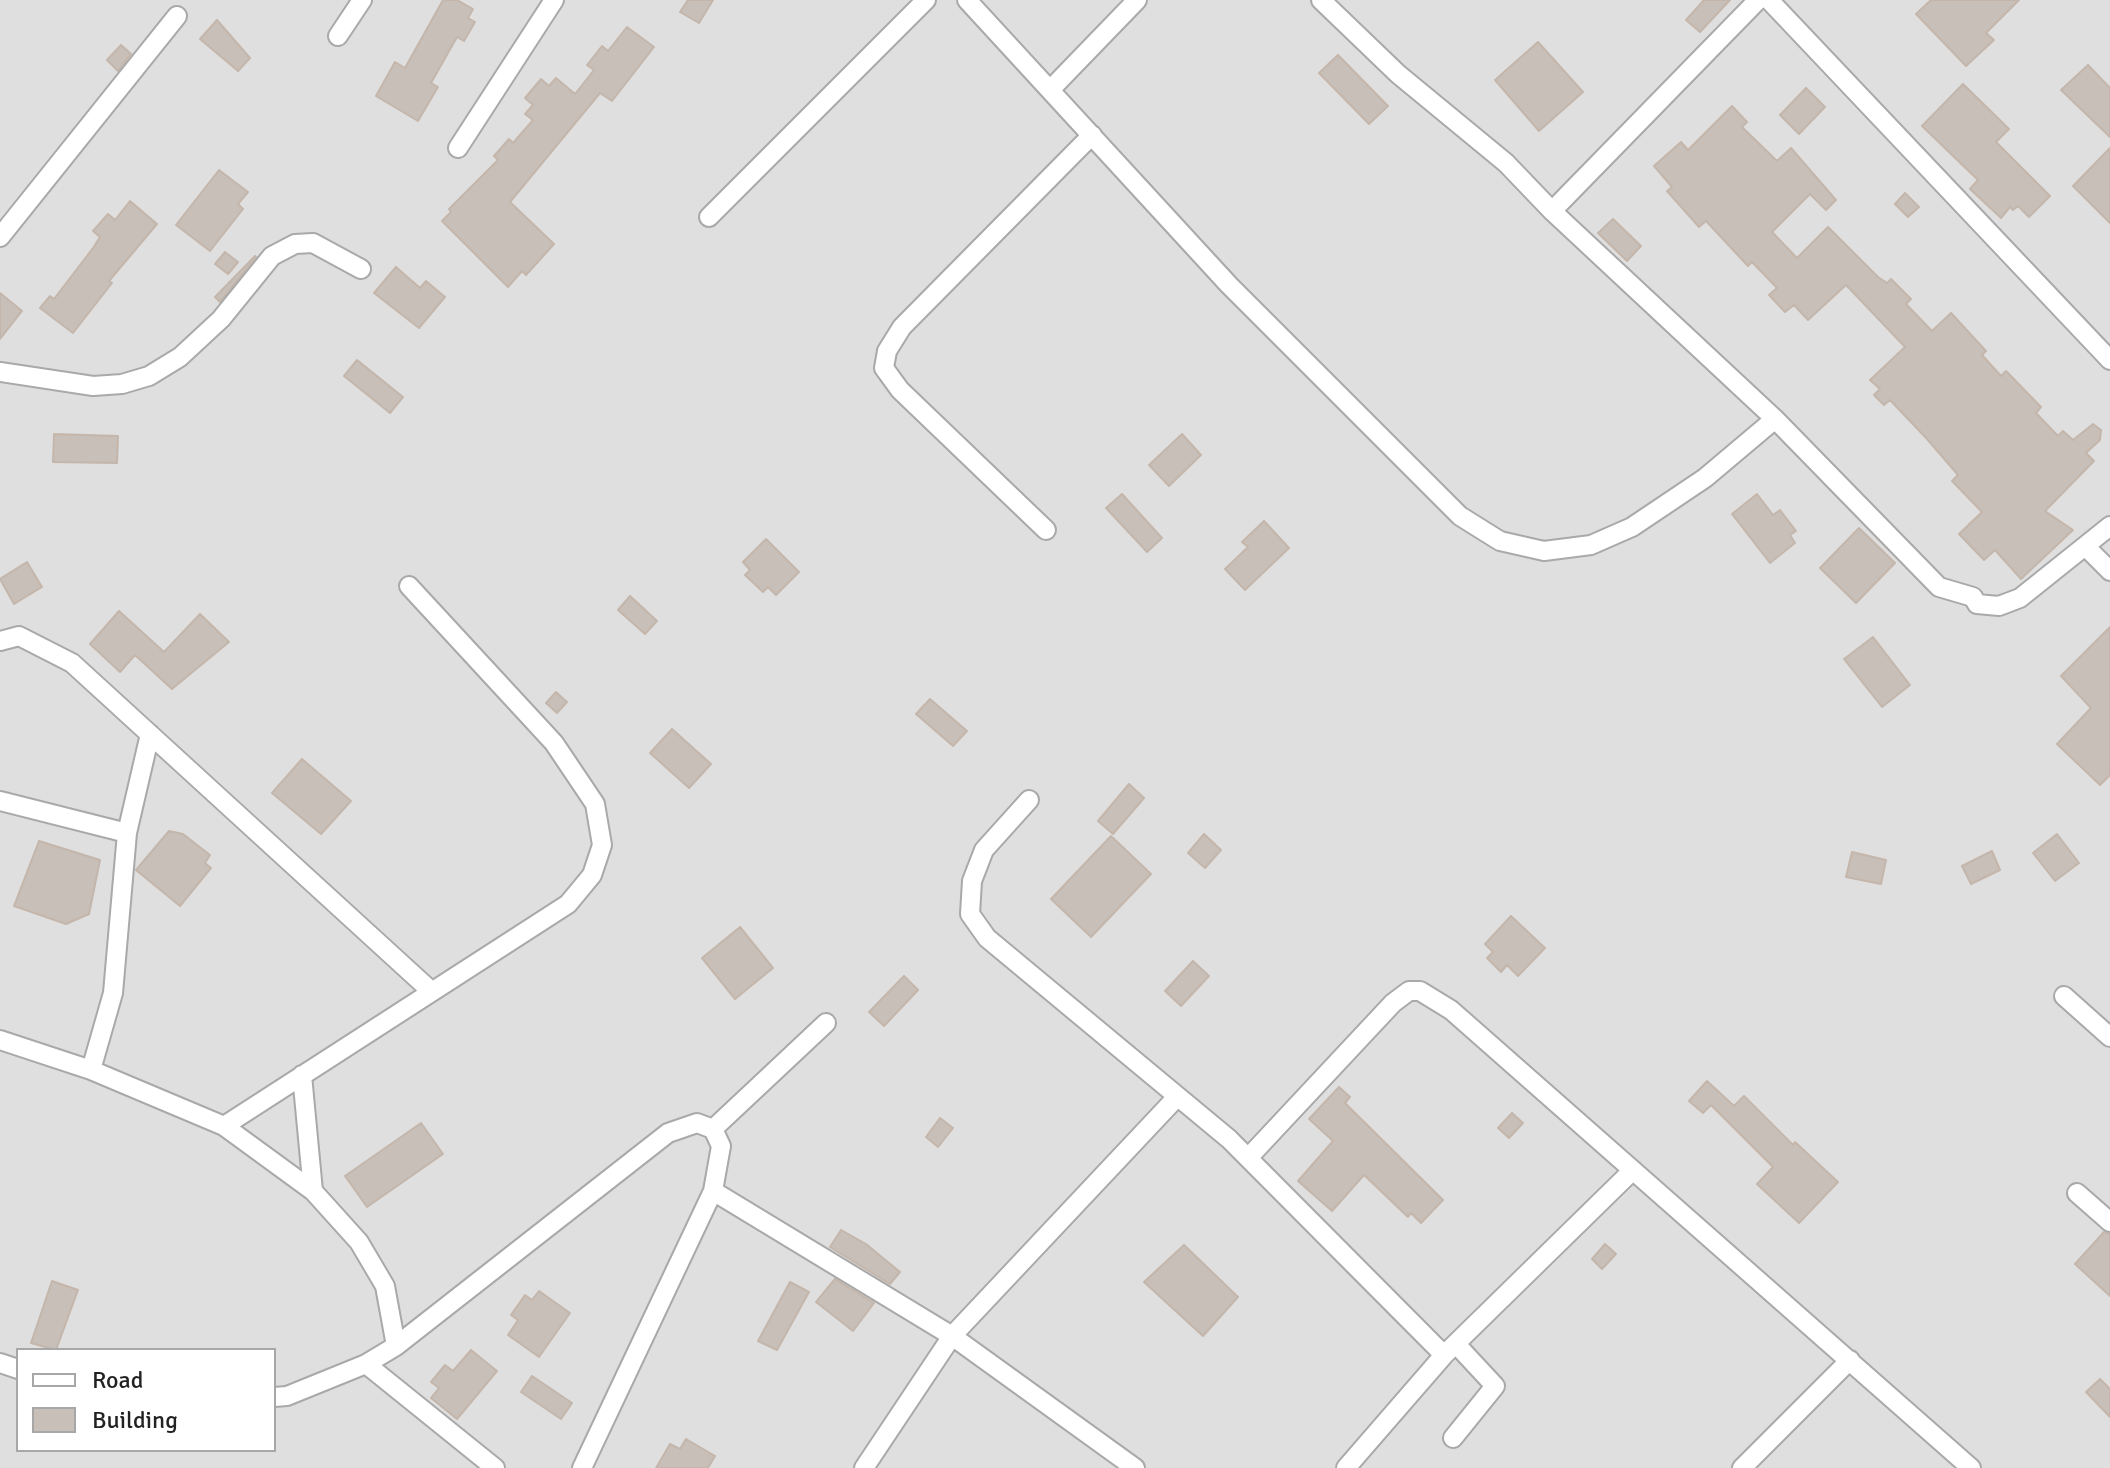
<!DOCTYPE html>
<html>
<head>
<meta charset="utf-8">
<style>
  body { margin:0 }
  #map { position:relative; width:2110px; height:1468px; overflow:hidden; background:#f2efe9; font-family:Signika,sans-serif }
  canvas { display:block }
  .legend { position:absolute; left:16px; top:1348px; width:260px; height:104px; box-sizing:border-box; background:#fff; border:2px solid #a7a7a7; margin:0; padding:10px 14px; list-style:none; font-size:24px; color:#222 }
  .legend li { display:flex; align-items:center; gap:16px; height:40px }
  .legend b { width:40px; border:2px solid #a7a7a7 }
</style>
</head>
<body>
<div id="map">
<canvas width="2110" height="1468"></canvas>
<ul class="legend">
<li><b style="height:10px;background:#fff"></b>Road</li>
<li><b style="height:22px;background:#c7bfb8"></b>Building</li>
</ul>
</div>
<script>
const g = document.querySelector('canvas').getContext('2d');
g.lineJoin = 'round';
function paint(path, color) { g.fillStyle = color; g.fill(path, 'evenodd'); }
const shape = rows => new Path2D(rows.map(r => 'M' + r).join(''));
function strokePath(path, color, width, dash) { g.strokeStyle = color; g.lineWidth = width; g.lineCap = dash ? 'butt' : 'round'; g.setLineDash(dash || []); g.stroke(path); }
const residential = shape([
  [0,0,2110,0,2110,1468,0,1468],
  [18,1350,274,1350,274,1450,18,1450]
]);
const building = shape([
  [443,0,457,0,473,9,468,18,475,22,464,41,457,37,431,83,438,87,418,121,376,96,395,62,405,68,443,0],
  [688,0,713,0,699,23,680,12,688,0],
  [1704,0,1730,0,1700,32,1686,20,1704,0],
  [1931,0,2019,0,1986,33,1994,40,1966,66,1916,14,1931,0],
  [217,20,250,58,238,71,200,39,217,20],
  [627,27,654,47,612,101,600,93,510,202,554,244,526,275,522,271,508,287,442,221,451,212,449,209,498,160,494,156,509,139,513,143,533,120,525,114,533,105,525,98,541,79,549,86,556,78,575,94,594,70,587,65,602,46,608,51,627,27],
  [1538,42,1583,92,1539,131,1495,80,1538,42],
  [121,45,131,54,118,71,107,60,121,45],
  [1338,55,1388,106,1369,124,1319,73,1338,55],
  [2088,65,2110,88,2110,137,2061,90,2088,65],
  [1963,84,2009,129,1996,142,2050,196,2029,217,2018,206,2013,210,2010,207,2001,218,1970,189,1978,180,1922,126,1963,84],
  [1806,88,1825,107,1799,134,1780,115,1806,88],
  [1732,106,1747,122,1742,127,1777,161,1791,148,1836,200,1826,210,1810,194,1772,232,1797,258,1828,227,1878,277,1887,283,1891,279,1911,299,1906,304,1932,331,1951,313,1986,351,1982,355,2001,376,2006,371,2041,407,2036,413,2058,436,2063,431,2073,440,2093,424,2101,430,2100,440,2086,453,2094,461,2045,511,2073,530,2021,579,1995,550,1984,560,1959,534,1982,512,1952,481,1958,475,1927,439,1890,400,1884,405,1874,395,1880,389,1870,380,1905,347,1846,285,1808,320,1794,305,1785,312,1769,295,1777,288,1752,262,1748,266,1706,221,1699,227,1667,191,1672,187,1654,166,1681,142,1688,150,1732,106],
  [2110,148,2110,223,2073,186,2110,148],
  [219,170,248,192,238,204,243,209,210,251,176,225,219,170],
  [1905,193,1919,207,1908,217,1895,204,1905,193],
  [130,201,157,224,109,281,112,283,73,333,40,308,50,296,54,299,93,248,100,237,93,231,108,214,115,220,130,201],
  [1613,219,1641,246,1627,261,1598,233,1613,219],
  [225,252,238,262,228,274,215,264,225,252],
  [255,256,256,257,220,302,215,297,255,256],
  [396,267,420,288,426,281,445,297,419,328,374,293,396,267],
  [0,293,22,311,0,339,0,293],
  [357,360,403,397,390,413,344,376,357,360],
  [54,434,118,436,117,463,53,462,54,434],
  [1182,434,1201,455,1169,486,1149,465,1182,434],
  [1122,494,1162,538,1147,552,1106,508,1122,494],
  [1757,494,1773,515,1780,510,1796,531,1790,535,1795,543,1770,563,1732,514,1757,494],
  [1264,521,1289,548,1245,590,1225,569,1248,547,1242,542,1264,521],
  [1859,528,1895,563,1856,603,1820,568,1859,528],
  [766,539,799,572,776,595,768,587,763,592,745,575,750,570,743,562,766,539],
  [27,562,42,587,14,604,0,579,27,562],
  [630,596,657,621,645,634,618,610,630,596],
  [119,611,164,652,200,614,229,642,172,689,135,655,120,672,90,644,119,611],
  [2110,627,2110,775,2100,785,2057,744,2091,708,2061,676,2110,627],
  [1873,637,1910,685,1882,707,1844,659,1873,637],
  [556,692,567,702,557,713,546,703,556,692],
  [930,699,967,731,953,746,916,714,930,699],
  [672,729,711,764,689,788,650,753,672,729],
  [302,759,351,801,321,834,272,793,302,759],
  [1129,784,1144,798,1113,834,1098,821,1129,784],
  [169,831,183,834,210,855,205,863,211,868,180,906,136,870,169,831],
  [1204,834,1221,850,1205,868,1188,853,1204,834],
  [2057,834,2079,863,2055,881,2033,853,2057,834],
  [1111,836,1151,874,1091,937,1051,899,1111,836],
  [39,841,100,860,89,914,66,924,14,906,39,841],
  [1992,851,2000,870,1971,884,1962,866,1992,851],
  [1852,852,1886,860,1881,884,1846,877,1852,852],
  [1511,916,1545,948,1518,976,1507,965,1501,972,1487,958,1493,952,1485,944,1511,916],
  [740,927,773,968,735,999,702,958,740,927],
  [1193,961,1209,976,1181,1006,1165,991,1193,961],
  [904,976,918,990,884,1026,869,1012,904,976],
  [1707,1081,1734,1106,1744,1096,1793,1145,1795,1142,1838,1182,1799,1223,1757,1184,1773,1167,1711,1105,1703,1113,1689,1101,1707,1081],
  [1339,1087,1350,1097,1345,1103,1443,1200,1421,1223,1411,1213,1408,1217,1364,1175,1332,1211,1298,1181,1333,1141,1309,1119,1339,1087],
  [1512,1113,1523,1123,1509,1138,1498,1128,1512,1113],
  [940,1118,953,1128,938,1147,926,1137,940,1118],
  [421,1123,443,1154,367,1207,345,1176,421,1123],
  [841,1230,866,1244,900,1272,890,1284,830,1247,841,1230],
  [2104,1232,2110,1234,2110,1296,2075,1264,2104,1232],
  [1605,1244,1616,1254,1602,1269,1592,1259,1605,1244],
  [1184,1245,1238,1297,1203,1336,1144,1282,1184,1245],
  [835,1279,874,1303,853,1331,816,1302,835,1279],
  [52,1281,78,1290,56,1350,31,1343,52,1281],
  [790,1282,809,1292,777,1350,758,1341,790,1282],
  [539,1291,570,1313,539,1357,508,1335,518,1320,511,1315,525,1295,532,1300,539,1291],
  [471,1350,497,1371,457,1419,431,1398,439,1388,431,1382,445,1365,453,1371,471,1350],
  [532,1376,572,1403,561,1419,521,1392,532,1376],
  [2100,1379,2110,1389,2110,1417,2086,1392,2100,1379],
  [686,1439,715,1456,708,1468,656,1468,670,1444,680,1449,686,1439]
]);
const minor = shape([
  [967,0,1229,285,1460,516,1500,541,1544,551,1591,545,1632,527,1705,478,1775,419],
  [1321,0,1398,74,1506,163,1552,211,1775,419,1939,587,1973,597,1977,604,1999,606,2020,598,2110,526],
  [1769,0,2110,360],
  [338,36,362,0],
  [1050,90,1137,0],
  [458,148,554,0],
  [1552,211,1758,0],
  [709,217,926,0],
  [0,237,177,16],
  [0,372,93,386,122,384,149,376,180,357,221,319,272,256,295,244,313,243,361,269],
  [1046,530,900,390,884,368,887,351,902,327,1092,135],
  [2086,547,2110,571],
  [0,641,19,636,72,663,431,991],
  [1029,800,984,850,972,881,970,914,987,938,1229,1139,1444,1355],
  [0,801,127,833,113,993,91,1070],
  [127,833,150,734],
  [2064,996,2110,1037],
  [0,1040,91,1070,224,1126,313,1191,359,1242,385,1286,396,1346],
  [302,1075,313,1191],
  [224,1126,568,904,592,875,602,845,595,804,554,743,409,586],
  [713,1129,826,1023],
  [1248,1158,1393,1003,1409,991,1420,991,1451,1010,1971,1468],
  [713,1191,952,1336,1135,1468],
  [2077,1193,2110,1222],
  [0,1363,18,1369],
  [366,1364,495,1468],
  [274,1397,287,1396,366,1364,396,1346,668,1133,697,1123,713,1129,721,1146,713,1191,582,1468],
  [1453,1438,1495,1386,1456,1344],
  [864,1468,952,1336,1176,1098],
  [1346,1468,1444,1355,1633,1170],
  [1742,1468,1850,1360]
]);
paint(residential, '#e0dfdf');
paint(building, '#c7bfb8');
strokePath(building, '#c4b6ab', 2);
strokePath(minor, '#a9a9a9', 22);
strokePath(minor, '#fff', 18);
</script>
</body>
</html>
